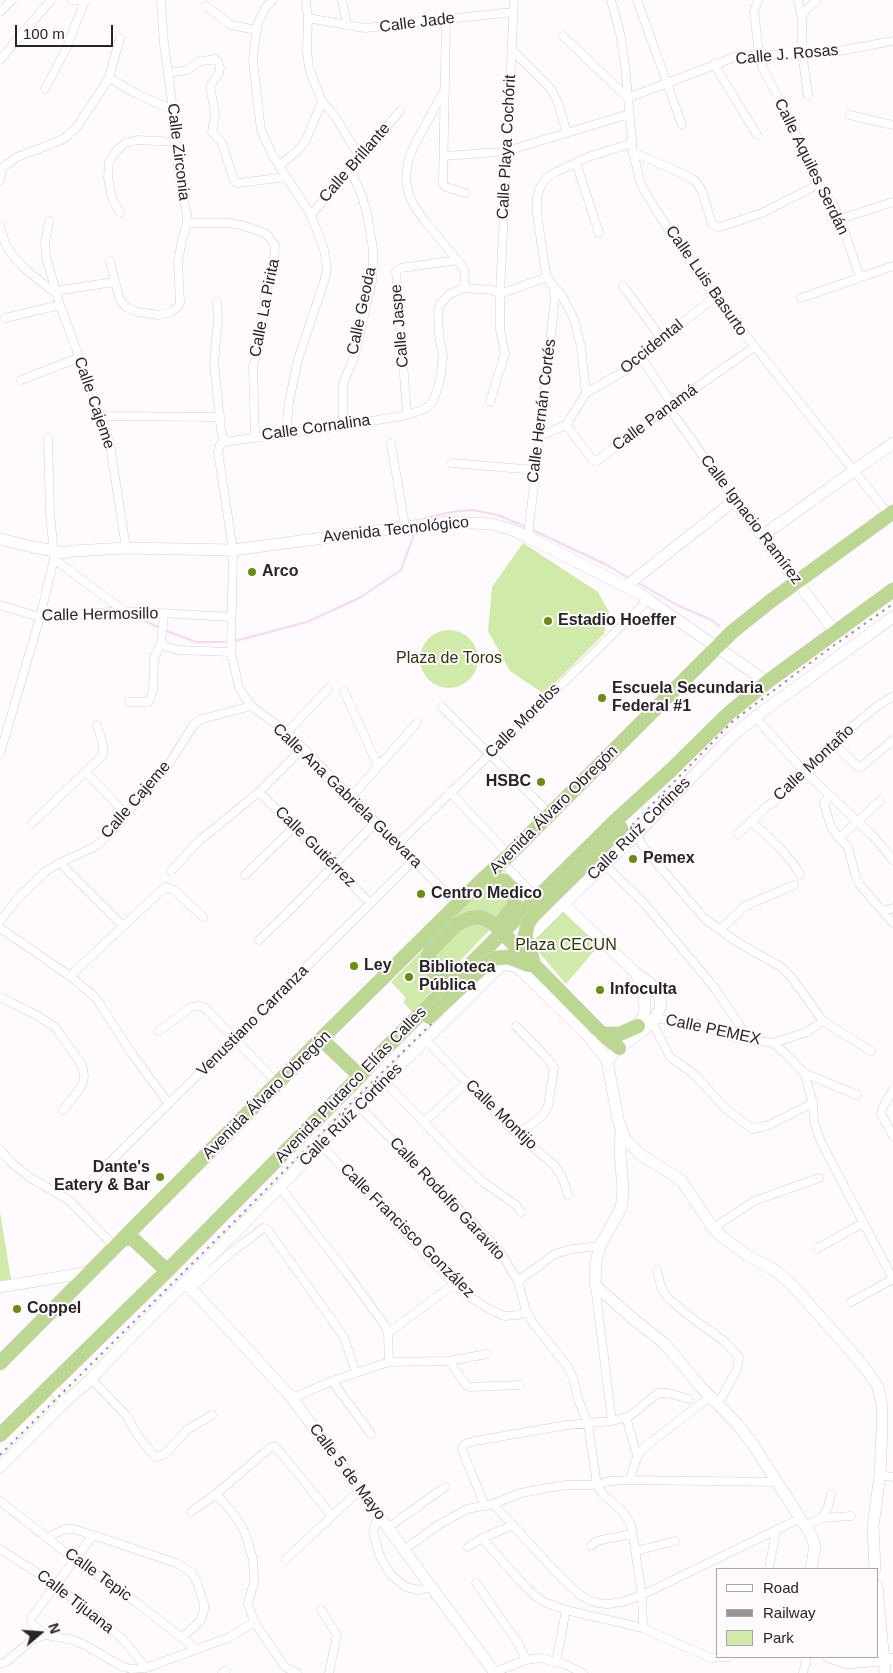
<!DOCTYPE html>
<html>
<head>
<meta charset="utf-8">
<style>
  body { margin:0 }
  #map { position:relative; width:893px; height:1673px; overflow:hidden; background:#fffafd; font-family:Helvetica,sans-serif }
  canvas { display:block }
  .legend { position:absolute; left:716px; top:1568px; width:162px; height:90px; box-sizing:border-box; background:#fffafd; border:1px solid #a9a4a7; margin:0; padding:6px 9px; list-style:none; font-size:15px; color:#272426 }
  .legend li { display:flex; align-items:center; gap:10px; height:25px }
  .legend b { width:25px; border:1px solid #a9a4a7 }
  .north { position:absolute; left:15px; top:1608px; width:50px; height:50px; -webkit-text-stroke:4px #fffafd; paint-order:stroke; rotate:72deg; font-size:14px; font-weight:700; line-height:20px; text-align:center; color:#272426 }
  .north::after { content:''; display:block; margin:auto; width:18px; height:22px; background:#272426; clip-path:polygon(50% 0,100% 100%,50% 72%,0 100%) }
  .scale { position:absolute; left:15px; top:25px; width:98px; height:22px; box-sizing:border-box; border:2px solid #272426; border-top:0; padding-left:6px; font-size:15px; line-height:18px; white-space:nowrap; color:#272426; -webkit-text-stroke:4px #fffafd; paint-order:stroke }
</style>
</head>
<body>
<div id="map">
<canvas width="893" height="1673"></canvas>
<ul class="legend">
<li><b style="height:6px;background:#fff"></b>Road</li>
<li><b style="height:6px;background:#999597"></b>Railway</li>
<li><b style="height:14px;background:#d0eaa9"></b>Park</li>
</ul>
<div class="north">N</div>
<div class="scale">100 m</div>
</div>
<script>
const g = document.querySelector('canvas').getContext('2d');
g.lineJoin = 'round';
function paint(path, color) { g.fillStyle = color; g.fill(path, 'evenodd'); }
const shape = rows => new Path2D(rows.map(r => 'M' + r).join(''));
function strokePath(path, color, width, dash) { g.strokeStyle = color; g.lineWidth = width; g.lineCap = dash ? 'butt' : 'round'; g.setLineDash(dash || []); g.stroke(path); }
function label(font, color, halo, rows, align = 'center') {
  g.font = font + ' Helvetica,sans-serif'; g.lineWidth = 4; g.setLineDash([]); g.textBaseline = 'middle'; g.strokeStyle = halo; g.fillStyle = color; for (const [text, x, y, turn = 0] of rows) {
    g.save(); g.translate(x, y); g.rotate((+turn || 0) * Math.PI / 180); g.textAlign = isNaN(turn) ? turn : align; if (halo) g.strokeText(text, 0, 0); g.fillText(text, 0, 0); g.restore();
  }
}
const green = shape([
  [523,543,598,592,609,612,604,634,544,694,510,671,488,631,492,587],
  '420 659a29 29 0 1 1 58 0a29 29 0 1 1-58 0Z',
  [488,884,504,884,512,906,412,1012,403,1002,406,998,391,982],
  [564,909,600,944,566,984,530,942],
  [0,1212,11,1279,0,1281]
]);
const stream = shape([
  [420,520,451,512,472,510,498,515,526,527],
  [530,529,605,564,629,578],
  [638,583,677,605,712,620,719,626],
  [131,614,160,628],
  [164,630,196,642,225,642],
  [235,641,307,622,361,597,401,570,416,529]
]);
const street = shape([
  [72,0,87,0],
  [273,0,265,8,258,23,254,48,253,61,261,130,273,156,311,215,324,250,327,268,324,282,298,359,289,402,286,433],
  [306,0,308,18,307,51,309,68,315,84,322,101,336,118,360,158],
  [342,0,347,25,365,28,513,12],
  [611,0,620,33,625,65,633,152,640,181,644,190,668,229,715,297,890,516],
  [637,0,682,125],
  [758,0,754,11,759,54,763,69,788,116,817,185,832,202,840,219,860,277],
  [798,0,802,18],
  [206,6,231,25,256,30],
  [0,12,12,0],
  [308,18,347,25],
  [446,19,443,184,446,187,465,193],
  [563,36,628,98,738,56,834,52,893,41],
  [512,50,551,89,558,103,567,133],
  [0,60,51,0],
  [714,64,757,135],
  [168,73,188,70,197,62,215,59,218,62,220,68,219,73,210,86,215,114,212,132,222,143,234,181,239,183,286,177],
  [109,78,137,94,173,110],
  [45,89,67,47,85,0],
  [445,89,414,146,408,162,406,177,408,192,414,206,425,221,462,266,465,273,464,288],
  [808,95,802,53,802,18,805,11,817,0],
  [850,115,893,125],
  [507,151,629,114],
  [633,152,692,178,697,183,702,191,712,224,717,227,723,226,762,213,817,185],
  [444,156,499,152],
  [576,163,599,233],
  [279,166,298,150,306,140,322,101],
  [2,168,17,157,59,141,66,137,77,127,109,78,120,38],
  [0,180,2,168],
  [120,213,112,198,108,178,109,162,116,151,126,143,137,140,176,142],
  [311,215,400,111],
  [840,219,893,202],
  [49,221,45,243,46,257,60,305,104,425,110,445,126,548],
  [187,223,228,223,241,225,265,233,270,238,275,246,274,262,265,296,261,332,253,367,255,436],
  [0,226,5,243,9,251,25,269,51,290,55,291,114,282],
  [110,261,119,297,122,303,128,308,137,312,159,315,171,312,178,307,180,303,178,262,182,240,187,223,187,215,179,176,173,110,164,44,161,0],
  [623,286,662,339],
  [500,294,547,277],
  [801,298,893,266],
  [217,302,218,320,214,362,221,430,224,442,220,445,218,452,233,550,231,652,239,688,251,706,287,732,457,904],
  [5,318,60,305],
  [641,357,672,404],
  [21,380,78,358],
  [586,393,626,370,662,339,715,297],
  [490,402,505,353,500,330,500,294,514,0],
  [668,407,735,500],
  [407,415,396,271,401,268,458,260],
  [101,416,221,417],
  [566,425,593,460,597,461,647,422,754,347],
  [343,426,343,384,355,354,372,281,373,264,373,249,367,214,362,196,350,169],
  [538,437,566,425,586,393,581,347,574,319,561,294,553,286,547,277,545,268,537,214,537,198,540,188,546,178,556,172,588,157,632,143],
  [48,438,50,513,53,545],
  [224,442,343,426,407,415,422,410,429,406,434,399,440,380,443,357,439,335,438,310,441,303,450,294,464,288,492,290,500,294],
  [391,443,405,526],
  [452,463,535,470],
  [528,537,555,298,553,286],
  [54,559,124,611],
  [0,605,40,617,124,611,231,617],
  [161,643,167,647,178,650,231,652],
  [344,691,378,766],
  [129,702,148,702,150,700,153,689,154,658,161,643,164,614],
  [442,707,550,814],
  [755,717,803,770,873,836,893,860],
  [287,732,328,689],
  [833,743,858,767,862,766,893,740],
  [0,754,40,617,54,559,53,552],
  [86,772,126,814],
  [259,792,370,903],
  [450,792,509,855],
  [830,795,824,803,831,827,838,837,848,847,855,874,860,885,893,923],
  [351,797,417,723],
  [751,821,780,848,795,866,800,875],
  [32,823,101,757,103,754,103,745,97,725],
  [738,834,767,806,774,802,803,770,840,737,876,707,893,696],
  [636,835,647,852,705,919,737,942,781,967,792,978,823,1021,871,1051],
  [839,838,880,801],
  [398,844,649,599],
  [502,862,537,898],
  [60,863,123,926],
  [605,865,643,902,714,987,749,1039],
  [171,871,199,841,259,792,302,749],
  [245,875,294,827],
  [883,911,893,908],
  [0,921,20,896,46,871,60,863,96,846,109,834,169,764,194,724,202,719,251,706],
  [0,928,70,976,95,997,133,1055,169,1104],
  [720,930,745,906,794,885],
  [259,940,291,909,376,822],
  [70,976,165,887,174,890,203,917],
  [0,997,38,1016,55,1027,82,1065,84,1075,83,1083,78,1091,63,1110],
  [652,1018,698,1024,734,1037,773,1043,787,1055,804,1073,857,1095],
  [652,1022,670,1057,694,1074,726,1109,752,1129,769,1125,813,1103],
  [516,1026,548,1059,554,1068,548,1106,543,1115,519,1134],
  [159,1031,191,1007,199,1006,204,1007,278,1084],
  [426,1040,508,1126,555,1166,562,1177,568,1195],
  [773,1043,807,1032,823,1021],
  [804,1073,813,1103,814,1122,821,1142,893,1279],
  [384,1081,463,1163,483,1182,516,1205,521,1212],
  [893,1090,883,1107,881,1114,893,1136],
  [359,1106,498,1249,518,1281,526,1311,533,1323,568,1367,573,1378,578,1399,588,1424,597,1485,602,1493,623,1512,630,1523,632,1530,642,1595,643,1628],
  [423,1123,467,1082],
  [320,1144,454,1284,472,1298,487,1308,504,1316,518,1315,526,1311],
  [0,1150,13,1164,29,1177,69,1200,115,1247],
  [92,1180,414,860],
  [280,1187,346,1272,384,1324,388,1333,389,1362],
  [713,1228,754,1201,819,1178],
  [818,1248,863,1223],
  [657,1270,661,1287,667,1297,688,1315,724,1341,739,1357,737,1369,718,1404],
  [518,1281,555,1254,572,1249,600,1246],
  [595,1285,612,1421],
  [191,1289,230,1253,252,1237,263,1228,267,1229,344,1337,356,1373],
  [851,1302,893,1279],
  [388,1333,454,1284],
  [449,1361,466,1385,470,1387,520,1385],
  [91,1379,126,1415,138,1436,155,1457,165,1454,188,1429,212,1415],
  [332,1381,371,1434],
  [292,1398,332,1381,389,1362,449,1361,487,1354],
  [626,1417,637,1455],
  [880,1475,893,1477],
  [630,1480,636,1460,642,1449,711,1396],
  [216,1494,232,1512,239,1522,245,1533,249,1546,253,1560,254,1582,248,1603,254,1622],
  [0,1501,74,1559,136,1602,196,1649],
  [493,1504,556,1572,580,1595,589,1600,597,1603,607,1604,622,1602,642,1595,801,1518],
  [485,1506,463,1452,462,1448,465,1444,475,1441,567,1425,612,1421,630,1416,658,1393,668,1393,689,1399],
  [191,1512,216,1494,270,1448,275,1446,332,1516],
  [378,1513,373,1533,380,1556,390,1574,406,1587,419,1590,432,1586],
  [822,1518,828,1507,831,1494],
  [806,1525,822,1518,851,1516],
  [389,1527,445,1487],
  [48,1537,65,1529,73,1529,93,1535,176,1563,191,1572,197,1582,204,1604,204,1610,201,1620,195,1626,182,1637],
  [482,1538,520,1581,534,1595,544,1602,566,1610,643,1628,710,1658,729,1657],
  [591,1546,595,1542,601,1540,632,1534],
  [468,1547,482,1538,513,1525],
  [0,1549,56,1585,83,1608,99,1617,125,1642,146,1668],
  [405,1549,440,1524,467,1509,493,1504,521,1493,547,1488,567,1485,597,1485,609,1481,630,1480,777,1482],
  [636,1551,675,1541],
  [286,1559,360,1490],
  [769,1569,776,1530],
  [476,1583,518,1643,526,1660],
  [321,1610,337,1635,329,1673],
  [46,1635,32,1624,31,1618,93,1535],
  [556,1662,566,1610],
  [0,1664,6,1662,33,1639,46,1635,73,1640,85,1645,121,1666,131,1669,146,1668,230,1637,254,1622,285,1667,297,1673],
  [495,1672,526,1660,540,1658,564,1664,583,1673],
  [222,1673,225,1671],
  [803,1673,807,1657]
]);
const secondary = shape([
  [762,536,893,443],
  [0,539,33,547,64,553,73,551,126,548,233,550,421,525,450,522,491,524,510,529,528,537,640,594,767,682],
  [626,586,735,500,835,632],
  [563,904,635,972,652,985,660,999,661,1006,656,1018,644,1030,619,1048,607,1060,618,1119,625,1139,641,1155,681,1180,713,1228,721,1236,748,1256,773,1269,791,1284,849,1349,868,1372,878,1387,882,1406,882,1428,880,1475,873,1526,875,1569],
  [503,964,516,967,523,972,589,1037,607,1060],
  [633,1033,643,1017,645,1009,644,993,636,973],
  [621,1131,620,1152,623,1189,622,1201,621,1208,600,1246,596,1262,595,1285,631,1317,665,1344,700,1386,737,1424,752,1443,811,1535,815,1546,811,1569],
  [186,1283,292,1398,495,1673],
  [0,1287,90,1272],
  [51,1386,65,1402],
  [0,1467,65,1402,91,1379,125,1343,280,1187,320,1144,563,904,636,835,729,739,755,717,893,617],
  [877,1586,885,1673],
  [829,1657,848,1663,893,1659]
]);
const highway = shape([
  [483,879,504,881,513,889,515,895,514,906,500,923],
  [537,968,597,1029,619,1048],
  [602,1034,620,1034,638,1026],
  [321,1039,360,1076],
  [123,1239,132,1238,164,1268,165,1273],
  [0,1363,321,1039,483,879,502,862,732,632,772,600,893,512],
  [0,1435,165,1273,360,1076,378,1056,537,898,615,821,670,771,729,713,767,682,893,590]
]);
const rail = shape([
  [0,1455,240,1216,357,1097,603,855,733,721,826,651,893,604]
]);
const highwayBridge = shape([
  [533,961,525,936,528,923,533,916,621,828],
  [452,972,444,974,434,972,428,962,428,956,431,950,457,924,471,918,480,917,489,921,496,926,537,968],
  [429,1017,489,961,496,958,509,957,529,965]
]);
const markers = [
  [252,572,5,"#698c14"],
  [548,621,5,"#698c14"],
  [602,698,5,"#698c14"],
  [541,782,5,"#698c14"],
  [633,859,5,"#698c14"],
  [421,894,5,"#698c14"],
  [354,966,5,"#698c14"],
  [409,977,5,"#698c14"],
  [600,990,5,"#698c14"],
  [160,1177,5,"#698c14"],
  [17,1309,5,"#698c14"]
];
const streetNames = [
  ["Calle Jade",417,23,-7],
  ["Calle J. Rosas",787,55,-5],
  ["Calle Playa Cochórit",507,147,-87],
  ["Calle Zirconia",178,152,83],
  ["Calle Brillante",355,163,-49],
  ["Calle Aquiles Serdán",811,167,64],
  ["Calle Luis Basurto",706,281,55],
  ["Calle La Pirita",265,308,-79],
  ["Calle Geoda",362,311,-78],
  ["Calle Jaspe",400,326,-95],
  ["Occidental",652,347,-39],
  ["Calle Cajeme",94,403,71],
  ["Calle Hernán Cortés",542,411,-83],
  ["Calle Panamá",655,418,-36],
  ["Calle Cornalina",316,428,-8],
  ["Calle Ignacio Ramírez",751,520,53],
  ["Avenida Tecnológico",396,530,-6],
  ["Calle Hermosillo",100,615,-1],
  ["Calle Morelos",523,721,-45],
  ["Calle Montaño",814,763,-43],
  ["Calle Ana Gabriela Guevara",347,796,44],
  ["Calle Cajeme",136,800,-49],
  ["Avenida Álvaro Obregón",554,810,-45],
  ["Calle Ruíz Cortines",639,829,-45],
  ["Calle Gutiérrez",315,847,45],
  ["Venustiano Carranza",253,1021,-45],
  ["Calle PEMEX",713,1030,12],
  ["Avenida Plutarco Elías Calles",351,1085,-46],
  ["Avenida Álvaro Obregón",267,1095,-45],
  ["Calle Ruíz Cortines",351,1115,-45],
  ["Calle Montijo",501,1115,44],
  ["Calle Rodolfo Garavito",447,1199,47],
  ["Calle Francisco González",407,1231,45],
  ["Calle 5 de Mayo",347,1472,53],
  ["Calle Tepic",98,1575,36],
  ["Calle Tijuana",75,1602,38]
];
const poiNames = [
  ["Arco",262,572],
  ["Estadio Hoeffer",558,621],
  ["Escuela Secundaria",612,689],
  ["Federal #1",612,707],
  ["HSBC",531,782,"right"],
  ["Pemex",643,859],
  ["Centro Medico",431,894],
  ["Ley",364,966],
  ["Biblioteca",419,968],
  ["Pública",419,986],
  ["Infoculta",610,990],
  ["Dante's",150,1168,"right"],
  ["Eatery & Bar",150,1186,"right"],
  ["Coppel",27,1309]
];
const parkNames = [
  ["Plaza de Toros",449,659],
  ["Plaza CECUN",566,946]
];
paint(green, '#d0eaa9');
strokePath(stream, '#fad6f1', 2);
strokePath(street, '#d7ced4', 9);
strokePath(secondary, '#d7ced4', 12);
strokePath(highway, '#d8d8d8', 15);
strokePath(street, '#fff', 8);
strokePath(secondary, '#fff', 11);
strokePath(highway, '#bcd792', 14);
strokePath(rail, '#999597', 2, [2.5, 5]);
strokePath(highwayBridge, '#d8d8d8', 15, []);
strokePath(highwayBridge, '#bcd792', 14);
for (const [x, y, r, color] of markers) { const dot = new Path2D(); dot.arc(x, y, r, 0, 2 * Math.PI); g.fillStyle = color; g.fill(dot); strokePath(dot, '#fffafd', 2); }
label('16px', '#272426', '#fffafd', streetNames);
label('bold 16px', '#272426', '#fffafd', poiNames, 'left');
label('16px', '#2a3909', '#fffafd', parkNames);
</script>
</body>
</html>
